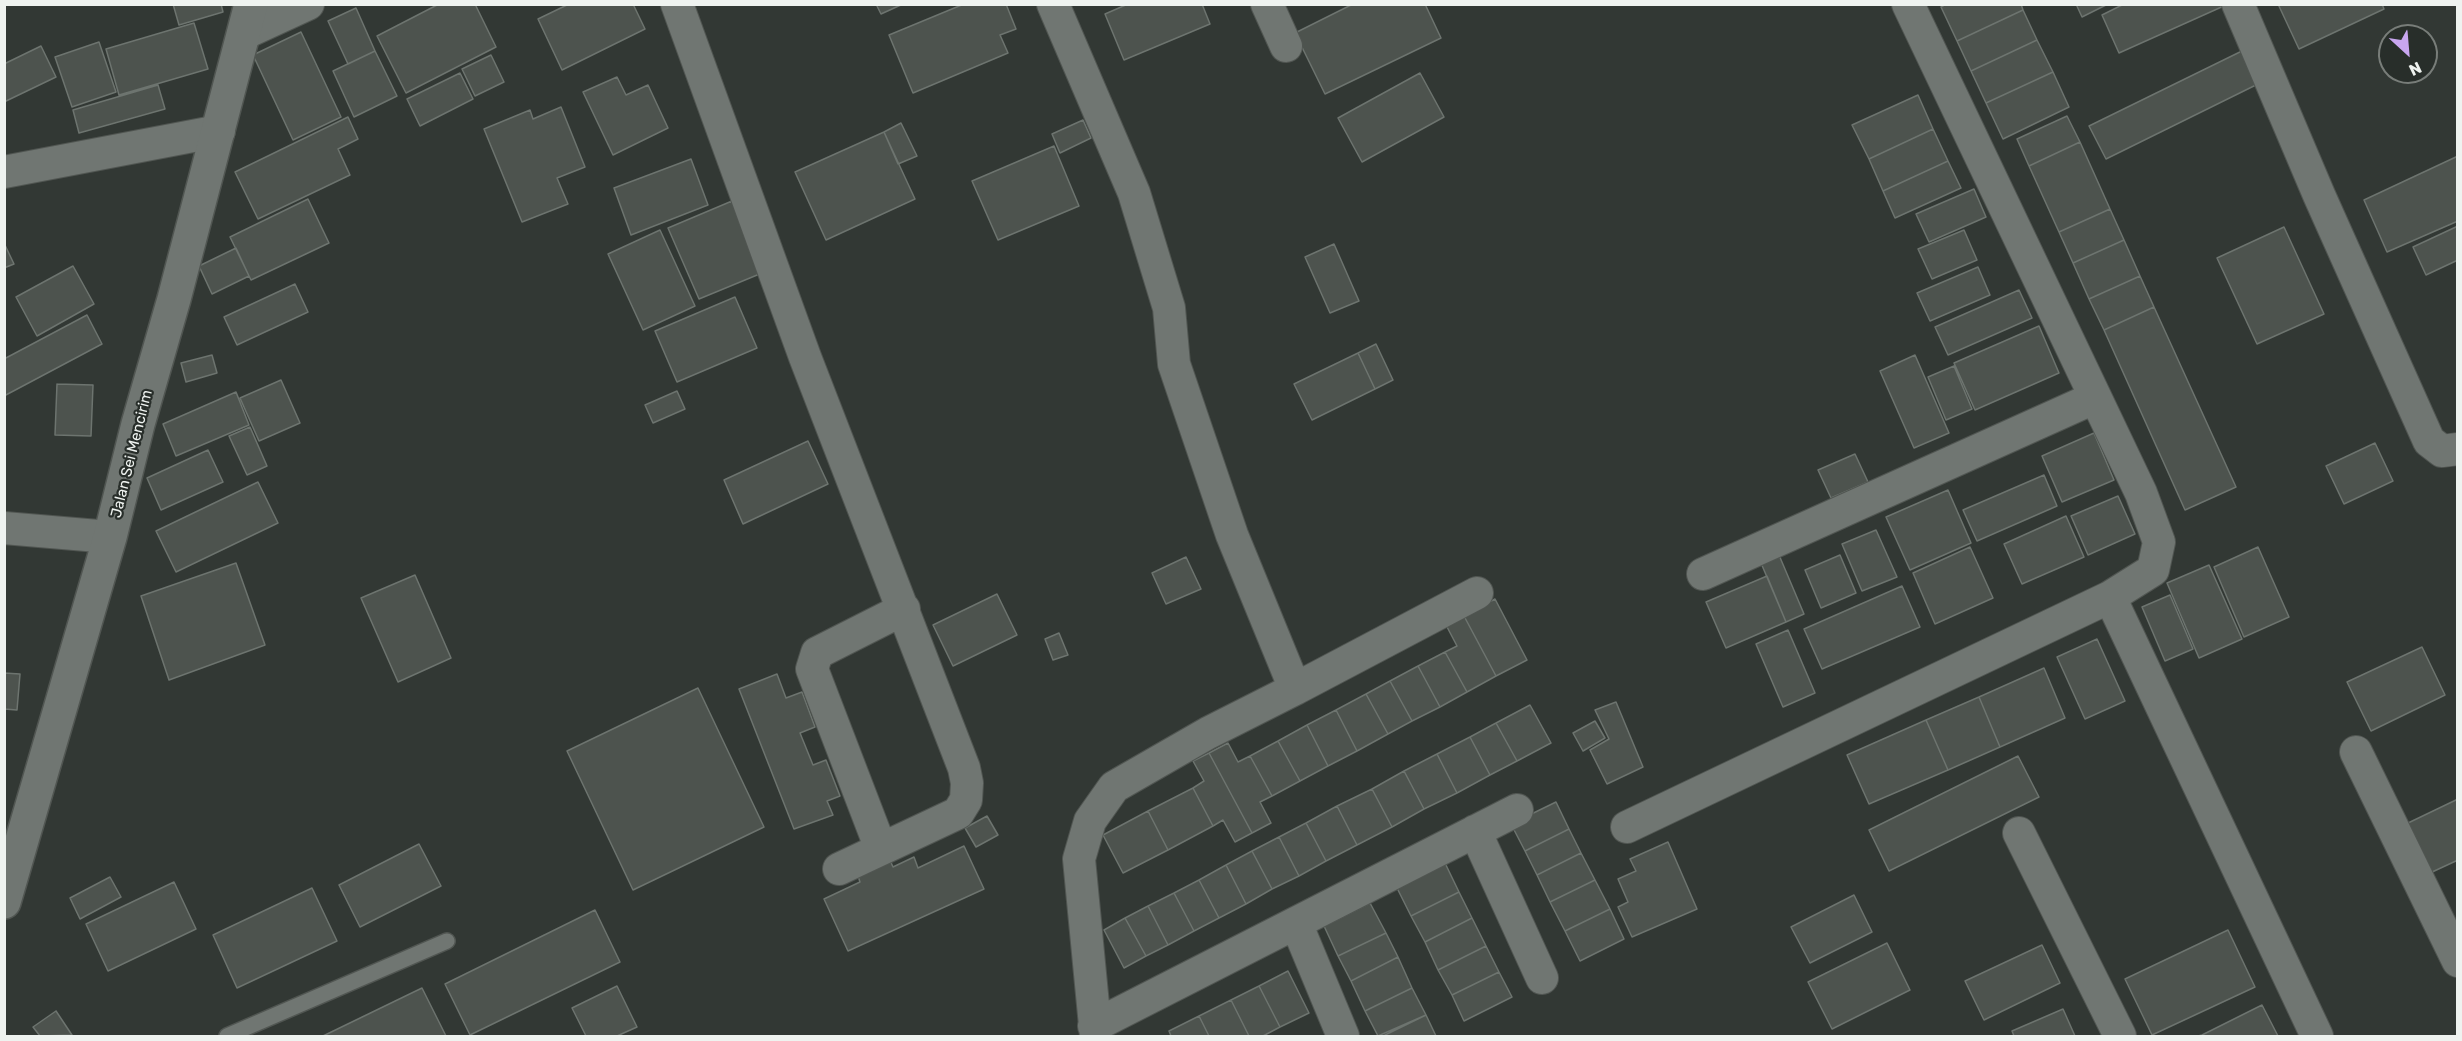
<!DOCTYPE html>
<html>
<head>
<meta charset="utf-8">
<style>
  body { margin:0 }
  #map { position:relative; width:2462px; height:1041px; overflow:hidden; background:#323834; font-family:Rubik,sans-serif }
  canvas { display:block }
  .frame { position:absolute; inset:0; border:6px solid #eff3f0; pointer-events:none }
  .north { position:absolute; left:2378px; top:24px; width:60px; height:60px; box-sizing:border-box; background:#282e2a; border:2px solid #787d79; border-radius:50%; rotate:154deg; font-size:16px; font-weight:700; line-height:24px; text-align:center; color:#eff3f0 }
  .north::after { content:''; display:block; margin:auto; width:21px; height:27px; background:#c8a6ef; clip-path:polygon(50% 0,100% 100%,50% 72%,0 100%) }
</style>
</head>
<body>
<div id="map">
<canvas width="2462" height="1041"></canvas>
<div class="frame"></div>
<div class="north">N</div>
</div>
<script>
const g = document.querySelector('canvas').getContext('2d');
g.lineJoin = 'round';
function paint(path, color) { g.fillStyle = color; g.fill(path, 'evenodd'); }
const shape = rows => new Path2D(rows.map(r => 'M' + r).join(''));
function strokePath(path, color, width, dash) { g.strokeStyle = color; g.lineWidth = width; g.lineCap = dash ? 'butt' : 'round'; g.setLineDash(dash || []); g.stroke(path); }
function label(font, color, halo, rows, align = 'center') {
  g.font = font + ' Rubik,sans-serif'; g.lineWidth = 4.5; g.setLineDash([]); g.textBaseline = 'middle'; g.strokeStyle = halo; g.fillStyle = color; for (const [text, x, y, turn = 0] of rows) {
    g.save(); g.translate(x, y); g.rotate((+turn || 0) * Math.PI / 180); g.textAlign = isNaN(turn) ? turn : align; if (halo) g.strokeText(text, 0, 0); g.fillText(text, 0, 0); g.restore();
  }
}
const building = shape([
  [173,4,221,4,223,12,179,25,173,4],
  [439,4,475,4,496,47,406,93,377,36,439,4],
  [569,4,633,4,645,29,562,70,538,19,569,4],
  [876,4,903,4,881,14,876,4],
  [964,4,1006,4,1016,29,1000,35,1008,53,913,93,889,35,964,4],
  [1128,4,1202,4,1210,24,1124,60,1105,14,1128,4],
  [1353,4,1425,4,1441,38,1325,94,1295,33,1353,4],
  [1946,4,2021,4,2023,10,1957,41,1941,7,1946,4],
  [2076,4,2108,4,2082,17,2076,4],
  [2124,4,2226,5,2119,53,2102,15,2124,4],
  [2278,4,2382,4,2384,9,2299,49,2278,4],
  [356,8,375,51,348,64,328,21,356,8],
  [2023,10,2037,40,1971,71,1957,41,2023,10],
  [194,23,208,69,119,95,106,49,194,23],
  [301,32,341,117,293,140,253,55,301,32],
  [2037,40,2053,72,1986,103,1971,71,2037,40],
  [99,42,116,92,72,107,55,57,99,42],
  [41,46,56,77,4,102,4,64,41,46],
  [2246,49,2262,82,2106,159,2089,126,2246,49],
  [375,51,397,96,354,117,333,71,375,51],
  [491,55,504,82,475,96,462,69,491,55],
  [2053,72,2069,107,2003,139,1986,103,2053,72],
  [460,73,473,99,420,126,407,99,460,73],
  [1420,73,1444,117,1362,162,1338,118,1420,73],
  [617,77,626,95,648,85,668,128,613,155,583,92,617,77],
  [158,85,165,109,79,133,73,110,158,85],
  [1918,95,1933,129,1869,159,1852,125,1918,95],
  [561,107,585,167,557,178,568,204,522,222,484,129,530,110,533,119,561,107],
  [2067,116,2080,142,2029,166,2017,139,2067,116],
  [348,117,358,139,338,149,350,175,258,219,235,172,348,117],
  [1083,120,1091,138,1060,153,1052,134,1083,120],
  [901,123,917,156,898,164,884,132,901,123],
  [1933,129,1948,161,1883,191,1869,159,1933,129],
  [884,132,915,199,826,240,795,172,884,132],
  [2080,142,2110,209,2059,232,2029,166,2080,142],
  [1054,146,1079,206,998,240,972,181,1054,146],
  [2458,156,2458,221,2387,252,2364,200,2458,156],
  [691,159,708,205,631,235,614,188,691,159],
  [1948,161,1961,188,1895,218,1883,191,1948,161],
  [1974,189,1986,217,1929,242,1916,214,1974,189],
  [308,199,329,243,251,280,230,237,308,199],
  [732,201,762,273,699,299,668,228,732,201],
  [2110,209,2124,240,2073,263,2059,232,2110,209],
  [2458,226,2458,260,2426,275,2413,247,2458,226],
  [2284,227,2324,314,2257,344,2217,258,2284,227],
  [660,230,695,306,643,330,608,254,660,230],
  [1964,230,1977,260,1932,279,1918,249,1964,230],
  [2124,240,2140,276,2089,299,2073,263,2124,240],
  [4,243,14,264,4,268,4,243],
  [1334,244,1359,301,1330,313,1305,257,1334,244],
  [236,248,249,276,212,294,199,266,236,248],
  [73,266,94,304,37,336,16,297,73,266],
  [1978,267,1990,295,1930,321,1917,293,1978,267],
  [2140,276,2154,307,2104,330,2089,299,2140,276],
  [295,284,308,312,237,345,224,317,295,284],
  [2019,290,2032,318,1948,355,1935,327,2019,290],
  [735,297,757,348,677,382,655,331,735,297],
  [2154,307,2236,487,2185,510,2104,330,2154,307],
  [87,315,102,344,4,396,4,359,87,315],
  [2039,326,2059,373,1975,410,1954,363,2039,326],
  [1376,344,1393,380,1375,389,1358,353,1376,344],
  [1358,353,1375,389,1312,420,1294,384,1358,353],
  [212,355,217,373,186,382,181,363,212,355],
  [1915,355,1949,433,1914,448,1880,371,1915,355],
  [1954,366,1972,409,1946,420,1928,377,1954,366],
  [281,380,300,423,259,441,240,398,281,380],
  [57,384,93,385,91,436,55,435,57,384],
  [677,391,685,409,653,423,645,405,677,391],
  [236,392,249,425,176,456,163,424,236,392],
  [250,427,267,466,247,475,229,436,250,427],
  [2094,433,2114,480,2062,502,2042,456,2094,433],
  [808,441,828,484,743,524,724,480,808,441],
  [2375,443,2393,481,2344,504,2326,466,2375,443],
  [208,450,223,482,161,510,147,478,208,450],
  [1855,454,1868,482,1831,498,1818,470,1855,454],
  [2044,475,2057,506,1977,541,1963,510,2044,475],
  [258,482,278,523,176,572,156,531,258,482],
  [1948,490,1971,543,1910,570,1886,517,1948,490],
  [2118,496,2135,534,2088,555,2071,516,2118,496],
  [2066,516,2084,557,2022,584,2004,544,2066,516],
  [1876,530,1897,577,1862,591,1842,544,1876,530],
  [1970,547,1993,598,1935,624,1913,573,1970,547],
  [2258,547,2289,617,2244,637,2214,567,2258,547],
  [1779,555,1804,614,1786,622,1761,563,1779,555],
  [1840,555,1856,593,1821,608,1805,570,1840,555],
  [1186,557,1201,589,1166,604,1152,573,1186,557],
  [236,563,265,645,169,680,141,596,236,563],
  [2209,565,2242,639,2199,658,2167,583,2209,565],
  [415,575,451,658,398,682,361,598,415,575],
  [1767,576,1786,622,1726,648,1706,602,1767,576],
  [1902,586,1920,627,1822,669,1804,629,1902,586],
  [997,594,1017,635,953,666,933,625,997,594],
  [2170,595,2193,649,2165,661,2142,607,2170,595],
  [1495,599,1527,660,1496,676,1464,616,1495,599],
  [1464,616,1496,676,1467,692,1445,652,1457,646,1446,625,1464,616],
  [1788,630,1815,693,1783,707,1756,644,1788,630],
  [1059,633,1068,655,1053,660,1045,639,1059,633],
  [2097,639,2125,701,2085,719,2057,657,2097,639],
  [2422,647,2445,695,2371,731,2347,682,2422,647],
  [1445,652,1467,692,1440,707,1418,666,1445,652],
  [1418,666,1440,707,1412,721,1390,681,1418,666],
  [2044,668,2065,718,2000,747,1979,697,2044,668],
  [4,673,20,674,17,710,4,709,4,673],
  [777,674,786,698,802,692,815,727,800,733,813,765,826,760,840,796,827,801,833,815,794,829,739,689,777,674],
  [1390,681,1412,721,1388,734,1366,694,1390,681],
  [698,688,764,827,633,890,567,751,698,688],
  [1366,694,1388,734,1357,751,1336,710,1366,694],
  [1979,697,2000,747,1948,770,1926,720,1979,697],
  [1616,702,1643,767,1607,784,1590,750,1609,739,1595,710,1616,702],
  [1530,705,1551,743,1517,761,1496,723,1530,705],
  [1336,710,1357,751,1328,766,1307,725,1336,710],
  [1926,720,1948,770,1869,804,1847,755,1926,720],
  [1595,721,1605,738,1583,751,1573,733,1595,721],
  [1496,723,1517,761,1490,775,1470,737,1496,723],
  [1307,725,1328,766,1300,781,1278,741,1307,725],
  [1470,737,1490,775,1457,793,1437,754,1470,737],
  [1278,741,1300,781,1272,796,1250,756,1278,741],
  [1228,743,1238,762,1250,756,1272,796,1260,802,1271,823,1252,833,1209,753,1228,743],
  [1209,753,1252,833,1235,842,1223,820,1213,826,1193,788,1204,781,1193,761,1209,753],
  [1437,754,1457,793,1424,809,1404,771,1437,754],
  [2018,756,2039,797,1889,871,1869,830,2018,756],
  [1404,771,1424,809,1392,827,1372,789,1404,771],
  [1193,788,1213,826,1168,850,1148,811,1193,788],
  [1372,789,1392,827,1357,845,1337,806,1372,789],
  [2458,799,2458,860,2430,873,2406,824,2458,799],
  [1556,802,1569,829,1525,851,1511,824,1556,802],
  [1337,806,1357,845,1326,861,1306,823,1337,806],
  [1148,811,1168,850,1123,873,1103,835,1148,811],
  [987,816,998,835,976,847,965,828,987,816],
  [1306,823,1326,861,1299,876,1279,837,1306,823],
  [1569,829,1581,853,1537,875,1525,851,1569,829],
  [1279,837,1299,876,1272,889,1252,851,1279,837],
  [1668,842,1697,909,1632,937,1618,907,1628,902,1618,879,1636,871,1630,859,1668,842],
  [419,844,441,886,360,927,339,885,419,844],
  [964,846,984,889,848,951,824,899,860,882,857,873,889,858,893,867,914,857,918,868,964,846],
  [1252,851,1272,889,1246,904,1226,865,1252,851],
  [1581,853,1595,880,1550,902,1537,875,1581,853],
  [1445,863,1459,892,1411,916,1397,888,1445,863],
  [1226,865,1246,904,1219,918,1199,880,1226,865],
  [110,877,121,897,80,919,70,898,110,877],
  [1199,880,1219,918,1194,931,1174,893,1199,880],
  [1595,880,1610,909,1565,931,1550,902,1595,880],
  [174,882,196,929,108,971,86,924,174,882],
  [312,888,337,941,237,988,213,935,312,888],
  [1459,892,1472,918,1425,942,1411,916,1459,892],
  [1174,893,1194,931,1168,945,1148,906,1174,893],
  [1854,895,1872,932,1810,963,1791,927,1854,895],
  [1370,903,1386,933,1338,956,1324,926,1370,903],
  [1148,906,1168,945,1146,956,1125,918,1148,906],
  [1610,909,1624,939,1580,961,1565,931,1610,909],
  [595,910,620,962,470,1035,445,984,595,910],
  [1125,918,1146,956,1124,968,1104,930,1125,918],
  [1472,918,1486,946,1438,970,1425,942,1472,918],
  [2228,930,2255,987,2152,1035,2125,979,2228,930],
  [1386,933,1398,957,1351,981,1338,956,1386,933],
  [1887,943,1910,990,1832,1029,1808,982,1887,943],
  [2042,945,2060,983,1984,1020,1965,981,2042,945],
  [1486,946,1499,972,1452,995,1438,970,1486,946],
  [1398,957,1412,988,1365,1011,1351,981,1398,957],
  [1288,971,1309,1013,1280,1027,1259,986,1288,971],
  [1499,972,1512,997,1464,1021,1452,995,1499,972],
  [617,986,637,1027,617,1036,586,1036,572,1008,617,986],
  [1259,986,1280,1027,1263,1036,1249,1036,1231,1000,1259,986],
  [422,988,446,1036,323,1036,422,988],
  [1412,988,1426,1015,1378,1036,1365,1011,1412,988],
  [1231,1000,1249,1036,1209,1036,1199,1016,1231,1000],
  [2262,1005,2278,1036,2198,1036,2202,1035,2262,1005],
  [2063,1009,2075,1036,2014,1036,2012,1031,2063,1009],
  [56,1011,72,1035,40,1036,33,1027,56,1011],
  [1426,1015,1436,1036,1383,1036,1426,1015],
  [1199,1016,1209,1036,1171,1036,1169,1031,1199,1016]
]);
const service = shape([
  [227,1036,447,941]
]);
const minor = shape([
  [677,4,805,357,964,768,967,783,966,800,958,813,839,869],
  [1053,4,1134,193,1169,308,1174,364,1232,535,1295,689,1208,733,1114,787,1090,821,1079,859,1096,1036],
  [1267,4,1286,46],
  [1908,4,2141,493,2159,542,2153,570,2110,597],
  [2238,4,2319,195,2429,441,2442,451,2458,449],
  [243,34,308,4],
  [4,172,219,131],
  [4,528,110,537],
  [1703,574,2094,398],
  [1295,689,1477,593],
  [2356,752,2458,961],
  [1627,827,2110,597,2317,1036],
  [1475,831,1542,978],
  [2019,833,2120,1036],
  [881,849,812,669,817,653,904,609],
  [1296,923,1343,1036],
  [1094,1026,1517,810]
]);
const tertiary = shape([
  [4,902,110,537,138,424,174,299,251,4]
]);
const streetNames = [
  ["Jalan Sei Mencirim",132,454,-76]
];
paint(building, '#4d534e');
strokePath(building, '#6d746f', 1.5);
strokePath(service, '#515652', 18);
strokePath(minor, '#515652', 34);
strokePath(tertiary, '#515652', 36);
strokePath(service, '#707672', 15);
strokePath(minor, '#707672', 32);
strokePath(tertiary, '#707672', 33);
label('15px', '#eff3f0', '#282e2a', streetNames);
</script>
</body>
</html>
